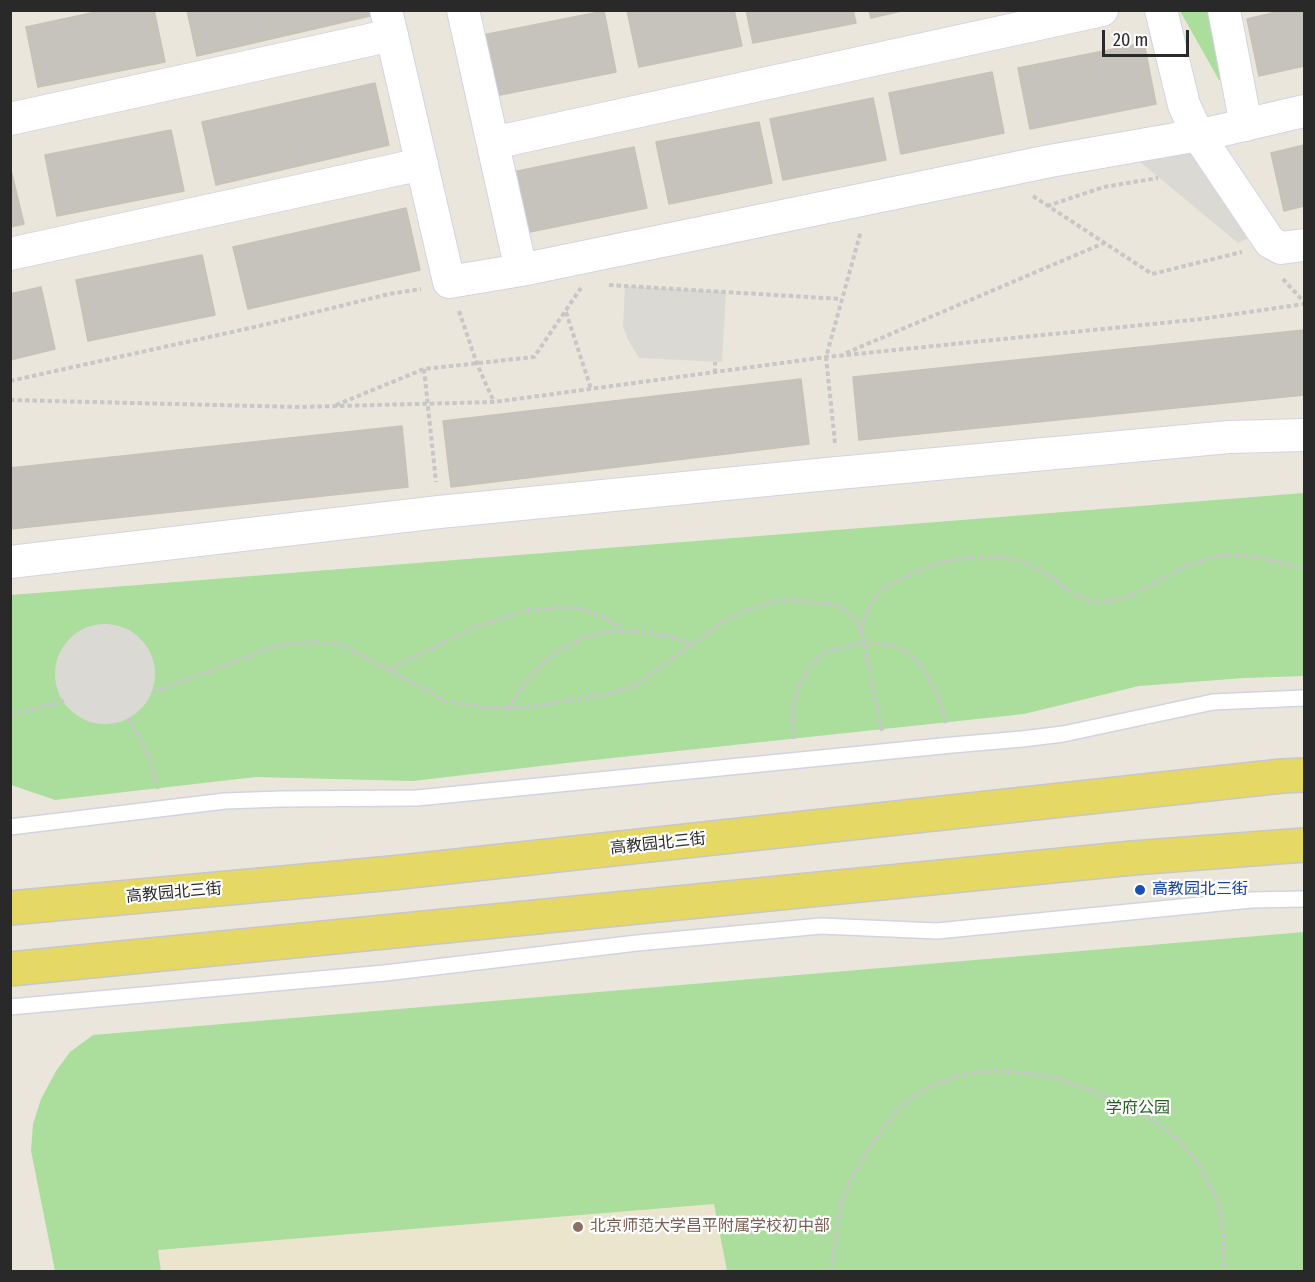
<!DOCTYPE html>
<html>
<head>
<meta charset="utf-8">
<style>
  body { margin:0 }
  #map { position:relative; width:1315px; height:1282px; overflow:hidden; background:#ebe6dc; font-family:"Fira Sans Condensed",sans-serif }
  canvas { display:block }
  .frame { position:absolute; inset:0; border:12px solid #292929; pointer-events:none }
  .scale { position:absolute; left:1102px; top:30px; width:87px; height:27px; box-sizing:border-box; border:3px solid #292929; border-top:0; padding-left:8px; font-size:18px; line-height:21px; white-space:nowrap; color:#292929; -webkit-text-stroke:4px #fff; paint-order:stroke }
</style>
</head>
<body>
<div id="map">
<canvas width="1315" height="1282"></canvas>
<div class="frame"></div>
<div class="scale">20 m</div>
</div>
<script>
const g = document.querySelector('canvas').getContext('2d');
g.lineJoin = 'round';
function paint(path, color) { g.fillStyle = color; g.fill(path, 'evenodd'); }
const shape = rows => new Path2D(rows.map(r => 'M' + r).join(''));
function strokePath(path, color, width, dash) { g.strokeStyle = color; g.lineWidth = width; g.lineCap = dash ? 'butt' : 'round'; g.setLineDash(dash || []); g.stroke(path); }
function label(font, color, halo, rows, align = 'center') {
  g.font = font + ' "Fira Sans Condensed","Noto Sans SC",sans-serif'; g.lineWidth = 4.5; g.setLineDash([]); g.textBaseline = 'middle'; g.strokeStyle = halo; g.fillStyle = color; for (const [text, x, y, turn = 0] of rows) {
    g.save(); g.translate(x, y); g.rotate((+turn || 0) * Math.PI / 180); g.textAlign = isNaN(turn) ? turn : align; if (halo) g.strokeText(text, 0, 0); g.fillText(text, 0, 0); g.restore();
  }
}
const education = shape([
  [715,1204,727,1271,162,1272,158,1250]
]);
const green = shape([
  [1180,11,1215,11,1230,79,1219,80],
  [1304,493,1304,676,1244,678,1139,686,1024,714,575,762,413,781,256,777,55,800,11,785,11,595],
  [1304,932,1304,1271,727,1271,714,1204,158,1250,161,1271,55,1271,31,1151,33,1124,41,1099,56,1071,70,1052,93,1035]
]);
const plaza = shape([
  [1187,141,1254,235,1238,243,1140,162],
  [625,286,726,292,722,362,639,358,628,340,623,326],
  '55 674a50 50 0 1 1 100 0a50 50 0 1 1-100 0Z'
]);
const building = shape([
  [105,10,154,10,165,62,38,87,26,27,105,10],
  [187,10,369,10,370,16,197,56,187,10],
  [627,10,734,10,742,46,639,67,627,10],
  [746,10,853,10,856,23,753,43,746,10],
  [869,10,906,10,871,18,869,10],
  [1285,10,1304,10,1304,66,1259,76,1247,19,1285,10],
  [604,11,616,72,490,97,478,36,604,11],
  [1144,43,1156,104,1030,129,1018,68,1144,43],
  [992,72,1004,133,901,154,889,93,992,72],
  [375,83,389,145,216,185,202,122,375,83],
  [873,98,886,160,783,180,770,119,873,98],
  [759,122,772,183,669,204,656,142,759,122],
  [171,130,184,191,57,216,45,155,171,130],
  [1304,145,1304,206,1284,211,1271,153,1304,145],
  [634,147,647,208,520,234,508,173,634,147],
  [10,166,24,224,10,227,10,166],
  [406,208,420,270,248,309,233,247,406,208],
  [202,255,215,315,88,341,76,280,202,255],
  [41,287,55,349,10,360,10,294,41,287],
  [1304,330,1304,395,859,440,853,377,1304,330],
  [801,379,809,444,451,487,443,421,801,379],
  [402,426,408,487,10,529,10,468,402,426]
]);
const path = shape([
  [1033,196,1152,274,1242,252],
  [1047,206,1104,187,1158,178],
  [1283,279,1304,302],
  [609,285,841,299],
  [459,311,477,364,494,402],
  [566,312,591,389],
  [846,353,1104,243],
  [424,369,436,482],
  [715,373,715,362],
  [10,381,259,326,389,294,421,289],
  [10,400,299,407,494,402,826,357,1201,319,1304,304],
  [336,405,424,369,534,357,581,288],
  [835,443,826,357,861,231],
  [861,630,866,614,874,599,887,586,927,567,946,561,973,557,1002,557,1019,560,1042,571,1078,596,1090,601,1102,602,1117,600,1132,595,1186,566,1209,558,1228,555,1249,556,1304,568],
  [390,669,473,628,525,611,567,607,582,609,601,616,626,631],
  [152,693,279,645,319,642,342,645,446,701,488,708,522,708,604,695,635,686,724,621,746,610,772,602,792,600,836,605,854,618,861,630,863,639,882,731],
  [508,709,523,686,546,660,560,650,588,636,614,631,640,632,676,638,690,644],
  [10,715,64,701],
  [129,718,151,761,158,789],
  [794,739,792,721,794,706,800,683,807,671,822,654,830,650,864,642,896,646,908,653,923,667,938,696,946,723],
  [831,1272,841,1203,855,1172,878,1135,902,1105,930,1086,962,1075,996,1070,1053,1077,1093,1091,1142,1113,1172,1134,1194,1157,1209,1183,1220,1208,1223,1235,1223,1272]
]);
const lane = shape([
  [10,827,225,801,281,799,417,798,952,745,1022,739,1063,734,1213,702,1304,698],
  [10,1007,385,973,637,943,821,926,937,931,1251,900,1304,899]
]);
const street = shape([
  [386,10,449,282,521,270,463,10],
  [1161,10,1184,105,1198,135,1270,242,1281,248,1304,245],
  [1224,10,1246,125],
  [10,119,392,35],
  [493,143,1102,10],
  [10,254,422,164],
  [521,270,1050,161,1210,133,1304,111],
  [10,562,439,512,838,473,1229,437,1304,435]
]);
const primary = shape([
  [10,908,392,873,1282,776,1304,775],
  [10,969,1133,858,1304,845]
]);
const markers = [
  [1140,890,6,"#1a4fb4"],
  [578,1227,6,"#8d6e63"]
];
const streetNames = [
  ["高教园北三街",658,844,-6],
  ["高教园北三街",174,893,-5]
];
const transitNames = [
  ["高教园北三街",1152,890]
];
const parkNames = [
  ["学府公园",1138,1109]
];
const educationNames = [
  ["北京师范大学昌平附属学校初中部",590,1227]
];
paint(education, '#ebe5cd');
paint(green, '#abde9c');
paint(plaza, '#dbd9d3');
paint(building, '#c6c3bc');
strokePath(building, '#c6c2b6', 1.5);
strokePath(lane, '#d2d3e1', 18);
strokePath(street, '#d2d3e1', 34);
strokePath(primary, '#c7c7c7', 36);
strokePath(path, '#c7c7c7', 4, [4.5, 3]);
strokePath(lane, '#fff', 15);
strokePath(street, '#fff', 32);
strokePath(primary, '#e6d865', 33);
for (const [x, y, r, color] of markers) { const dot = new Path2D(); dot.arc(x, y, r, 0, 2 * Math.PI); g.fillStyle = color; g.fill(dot); strokePath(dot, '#fff', 2); }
label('16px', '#292929', '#fff', streetNames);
label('16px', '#164399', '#fff', transitNames, 'left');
label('16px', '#24611f', '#fff', parkNames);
label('16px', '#785e54', '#fff', educationNames, 'left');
</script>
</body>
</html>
